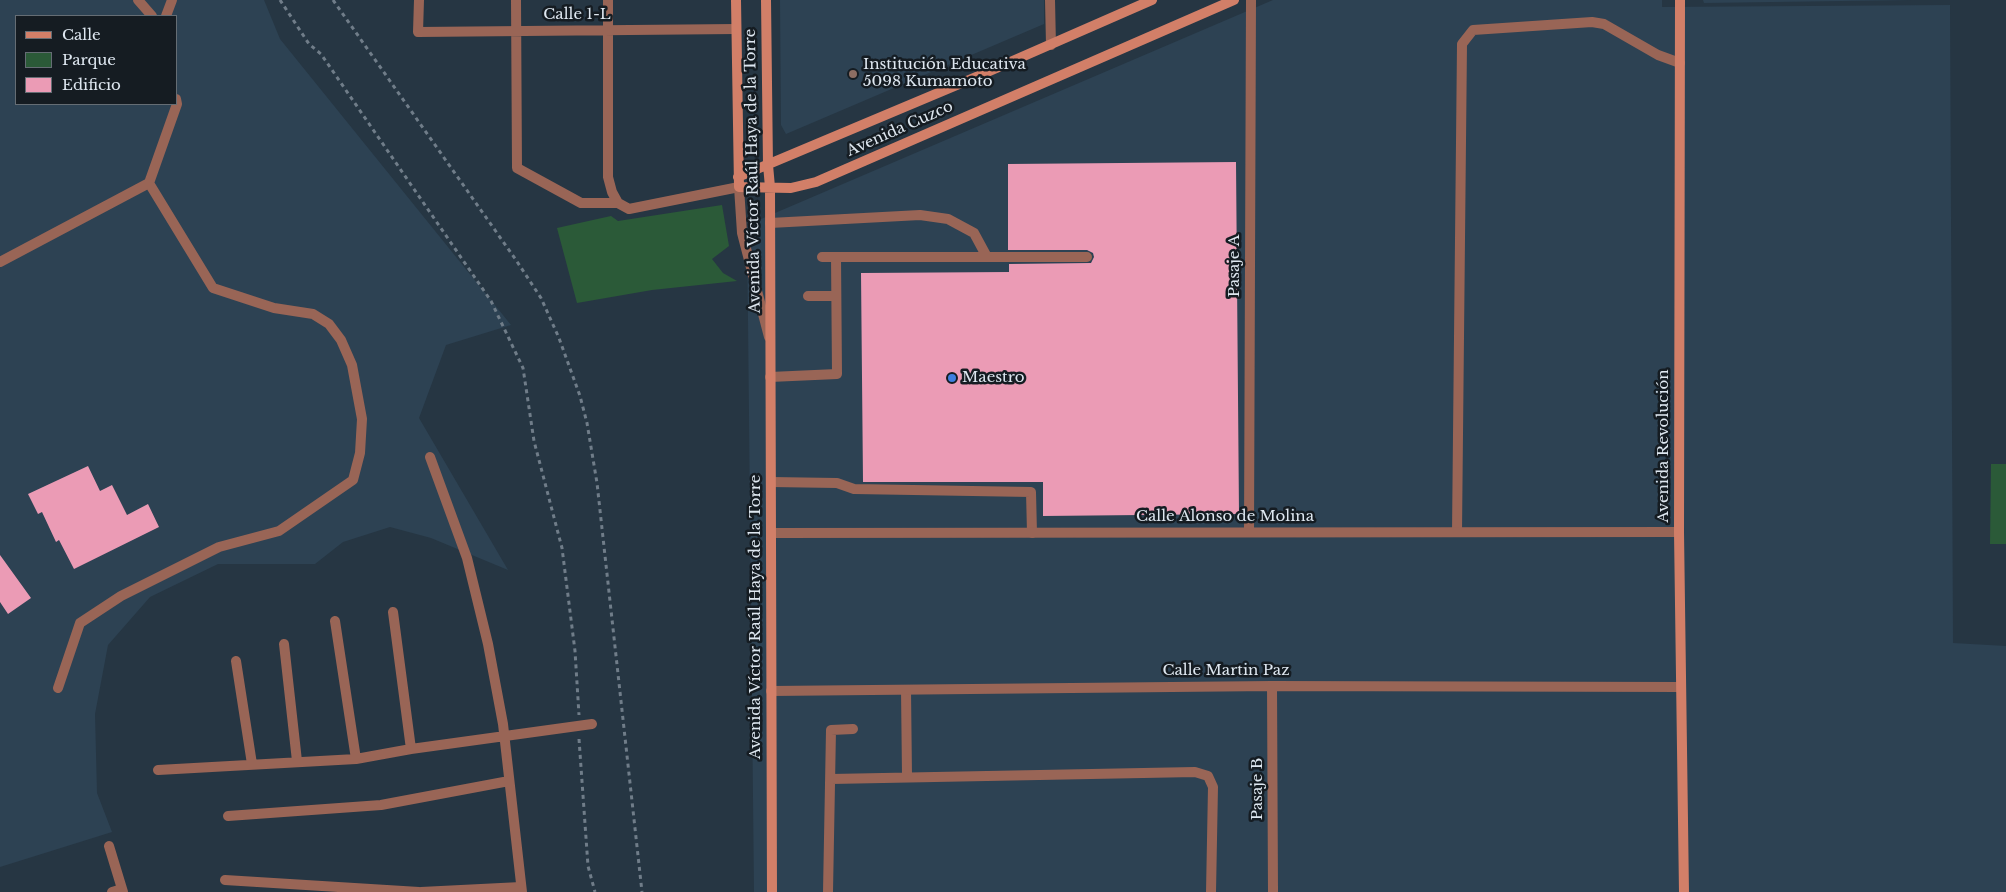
<!DOCTYPE html>
<html>
<head>
<meta charset="utf-8">
<style>
  body { margin:0 }
  #map { position:relative; width:2006px; height:892px; overflow:hidden; background:#263643; font-family:"Libre Baskerville",serif }
  canvas { display:block }
  .legend { position:absolute; left:15px; top:15px; width:162px; height:90px; box-sizing:border-box; background:#151c22; border:1px solid #656d74; margin:0; padding:6px 9px; list-style:none; font-size:15px; color:#dee7f0 }
  .legend li { display:flex; align-items:center; gap:10px; height:25px }
  .legend b { width:25px; border:1px solid #656d74 }
</style>
</head>
<body>
<div id="map">
<canvas width="2006" height="892"></canvas>
<ul class="legend">
<li><b style="height:6px;background:#d27f68"></b>Calle</li>
<li><b style="height:14px;background:#2b5a38"></b>Parque</li>
<li><b style="height:14px;background:#eb9bb5"></b>Edificio</li>
</ul>
</div>
<script>
const g = document.querySelector('canvas').getContext('2d');
g.lineJoin = 'round';
function paint(path, color) { g.fillStyle = color; g.fill(path, 'evenodd'); }
const shape = rows => new Path2D(rows.map(r => 'M' + r).join(''));
function strokePath(path, color, width, dash) { g.strokeStyle = color; g.lineWidth = width; g.lineCap = dash ? 'butt' : 'round'; g.setLineDash(dash || []); g.stroke(path); }
function label(font, color, halo, rows, align = 'center') {
  g.font = font + ' "Libre Baskerville",serif'; g.lineWidth = 5; g.setLineDash([]); g.textBaseline = 'middle'; g.strokeStyle = halo; g.fillStyle = color; for (const [text, x, y, turn = 0] of rows) {
    g.save(); g.translate(x, y); g.rotate((+turn || 0) * Math.PI / 180); g.textAlign = isNaN(turn) ? turn : align; if (halo) g.strokeText(text, 0, 0); g.fillText(text, 0, 0); g.restore();
  }
}
const built = shape([
  [0,0,264,0,280,39,511,325,446,345,419,418,508,570,431,538,390,527,343,542,315,564,218,564,150,597,108,645,95,714,97,793,112,832,0,867],
  [16,16,176,16,176,104,16,104],
  [780,0,1044,0,1044,24,786,134,781,125],
  [1273,0,1662,0,1662,7,1950,5,1953,643,2006,646,2006,892,754,892,747,225],
  [1703,0,1912,0,1704,3]
]);
const green = shape([
  [722,205,729,246,712,259,723,273,737,281,652,290,577,303,557,228,611,216,618,221],
  [1991,464,2006,464,2006,544,1990,544]
]);
const building = shape([
  [1236,162,1239,514,1043,516,1043,482,863,482,861,273,1009,272,1009,264,1091,263,1094,257,1093,253,1087,250,1008,250,1008,164],
  [88,466,100,491,112,485,127,515,148,504,159,527,74,569,59,540,56,542,42,512,38,514,28,494],
  [0,555,31,598,8,614,0,602]
]);
const path = shape([
  [280,0,309,44,321,54,491,301,523,368,534,441,562,548,575,651,579,715],
  [333,0,516,260,541,298,559,338,580,396,587,423,597,483,642,892],
  [579,739,588,866,595,892]
]);
const lane = shape([
  [739,187,742,233,769,337],
  [770,223,920,215,948,219,974,233,987,257],
  [822,257,1087,257],
  [808,296,836,296],
  [770,377,837,374,836,257],
  [771,482,837,483,854,489,1031,492,1032,533],
  [1457,532,1462,44,1473,30,1592,22,1604,24,1658,55,1680,63],
  [906,690,907,776],
  [831,779,1195,772,1208,776,1213,787,1211,892],
  [828,892,831,730,853,729]
]);
const street = shape([
  [138,0,152,16],
  [419,0,418,32,736,29],
  [516,0,517,168,581,203,618,203,629,209,739,187],
  [608,0,608,177,612,192,618,203],
  [1050,0,1051,45],
  [166,16,172,0],
  [0,262,149,183,177,104,176,99],
  [430,457,467,558,488,644,503,724,522,892],
  [1249,532,1251,0],
  [771,533,1679,532],
  [393,612,411,749],
  [335,621,356,759],
  [284,644,297,761],
  [236,661,252,764],
  [1272,686,1273,892],
  [58,688,80,623,121,596,219,547,279,531,353,480,360,453,362,419,352,365,341,340,329,324,313,314,274,308,213,288,149,183],
  [771,691,1272,686,1681,687],
  [158,770,356,759,411,749,592,724],
  [228,816,381,805,509,781],
  [109,846,123,892],
  [225,880,419,892],
  [112,892,122,889],
  [421,892,521,887]
]);
const secondary = shape([
  [736,0,739,187,791,188,816,182,1234,0],
  [766,0,768,165,770,187,772,892],
  [1680,0,1679,532,1684,892],
  [738,177,976,77,1152,0]
]);
const markers = [
  [853,74,5,"#8d6e63"],
  [952,378,5,"#3f7fe0"]
];
const streetNames = [
  ["Calle 1-L",577,15],
  ["Avenida Cuzco",900,129,-24],
  ["Avenida Víctor Raúl Haya de la Torre",753,171,-91],
  ["Pasaje A",1235,266,-90],
  ["Avenida Revolución",1664,446,-90],
  ["Calle Alonso de Molina",1225,517],
  ["Avenida Víctor Raúl Haya de la Torre",756,617,-90],
  ["Calle Martin Paz",1226,671],
  ["Pasaje B",1258,789,-90]
];
const poiNames = [
  ["Institución Educativa",863,65],
  ["5098 Kumamoto",863,82],
  ["Maestro",962,378]
];
paint(built, '#2d4253');
paint(green, '#2b5a38');
paint(building, '#eb9bb5');
strokePath(path, '#707d89', 3, [4, 4]);
strokePath(lane, '#996556', 10);
strokePath(street, '#996556', 10);
strokePath(secondary, '#d27f68', 10);
for (const [x, y, r, color] of markers) { const dot = new Path2D(); dot.arc(x, y, r, 0, 2 * Math.PI); g.fillStyle = color; g.fill(dot); strokePath(dot, '#151c22', 2); }
label('15px', '#dee7f0', '#151c22', streetNames);
label('15px', '#dee7f0', '#151c22', poiNames, 'left');
</script>
</body>
</html>
